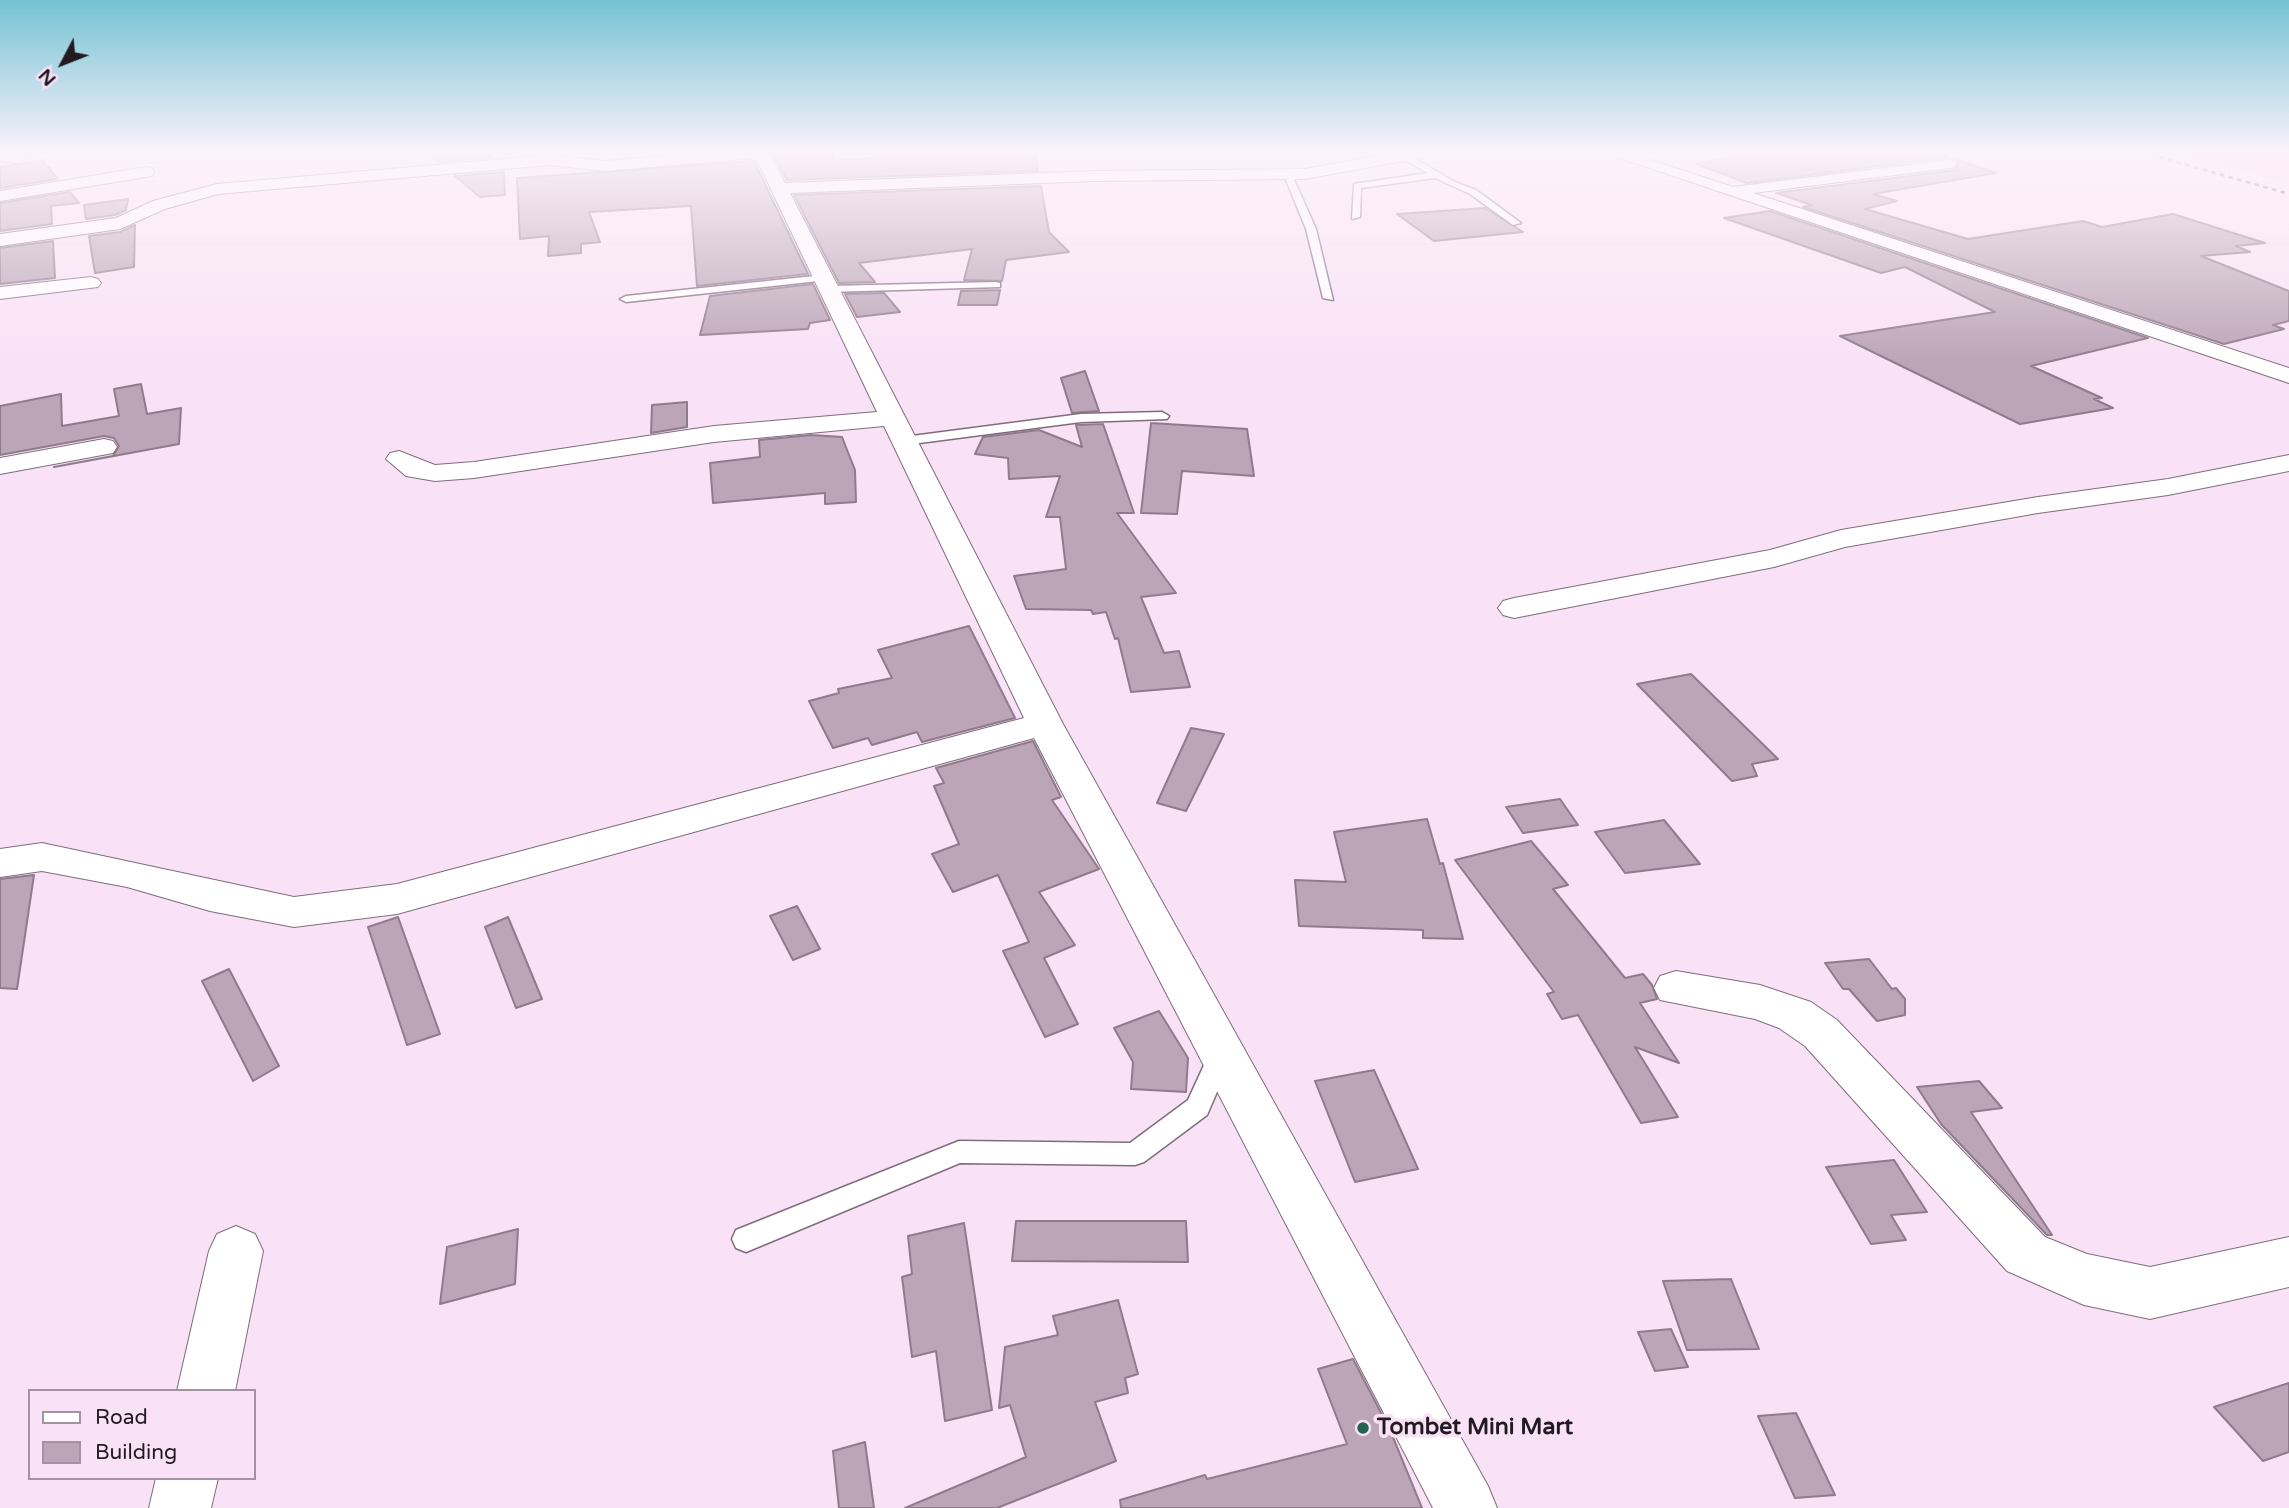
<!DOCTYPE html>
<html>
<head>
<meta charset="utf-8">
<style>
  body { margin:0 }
  #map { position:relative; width:2289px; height:1508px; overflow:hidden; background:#f9e2f6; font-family:"Varela Round",sans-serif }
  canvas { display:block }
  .legend { position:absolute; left:28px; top:1389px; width:228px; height:91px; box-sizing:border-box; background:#f9e2f6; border:2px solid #a392a1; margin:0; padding:9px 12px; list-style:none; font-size:21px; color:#221a21 }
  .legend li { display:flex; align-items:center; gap:14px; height:35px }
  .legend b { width:35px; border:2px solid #a392a1 }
  .north { position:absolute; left:28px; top:28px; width:70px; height:70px; -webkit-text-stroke:5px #f9e2f6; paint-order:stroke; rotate:228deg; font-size:19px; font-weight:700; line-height:28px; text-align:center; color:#221a21 }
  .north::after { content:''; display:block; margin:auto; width:24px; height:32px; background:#221a21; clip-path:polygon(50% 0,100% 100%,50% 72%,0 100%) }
</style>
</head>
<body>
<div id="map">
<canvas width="2289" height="1508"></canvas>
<ul class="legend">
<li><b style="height:9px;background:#fff"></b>Road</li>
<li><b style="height:19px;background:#bba5b7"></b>Building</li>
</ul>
<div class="north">N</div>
</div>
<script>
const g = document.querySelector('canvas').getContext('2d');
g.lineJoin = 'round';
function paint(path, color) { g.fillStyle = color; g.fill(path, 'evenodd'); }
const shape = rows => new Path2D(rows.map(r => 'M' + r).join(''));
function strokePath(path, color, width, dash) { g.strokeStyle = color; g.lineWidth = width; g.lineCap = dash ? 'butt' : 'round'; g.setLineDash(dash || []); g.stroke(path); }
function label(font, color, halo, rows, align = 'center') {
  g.font = font + ' "Varela Round",sans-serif'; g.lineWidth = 7; g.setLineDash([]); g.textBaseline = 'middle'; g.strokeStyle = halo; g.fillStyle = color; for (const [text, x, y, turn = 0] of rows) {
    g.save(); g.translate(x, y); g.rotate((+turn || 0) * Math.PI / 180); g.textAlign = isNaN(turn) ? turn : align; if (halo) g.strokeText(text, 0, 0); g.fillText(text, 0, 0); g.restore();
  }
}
const green = shape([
  [2175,152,2289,152,2289,184,2174,152]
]);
const building = shape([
  [427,152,481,152,491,157,438,162,427,152],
  [772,152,833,152,833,161,941,152,1035,152,1038,171,787,180,772,152],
  [1761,152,1935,152,1949,157,1747,183,1696,164,1761,152],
  [42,160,58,179,0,188,0,167,42,160],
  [1959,160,1996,173,1873,194,1897,201,1865,209,1968,239,2083,221,2102,227,2173,214,2265,243,2236,246,2250,252,2201,256,2289,291,2289,321,2273,325,2284,329,2224,344,1803,207,1812,205,1776,193,1956,170,1959,160],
  [754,161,808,274,697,286,691,206,589,212,600,242,581,244,581,253,548,256,549,236,520,239,517,178,754,161],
  [504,172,505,195,480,197,455,176,504,172],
  [1041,186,1049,232,1069,252,1006,260,1002,281,964,280,972,249,859,263,875,282,839,283,794,195,1041,186],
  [70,192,79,203,51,206,52,224,0,231,0,203,70,192],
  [128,199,126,210,115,215,86,219,84,205,128,199],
  [1485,208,1523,232,1434,241,1397,214,1485,208],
  [1770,211,2148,338,2031,366,2102,398,2094,399,2113,408,2020,424,1840,336,1995,312,1905,267,1881,273,1724,218,1770,211],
  [135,225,134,267,95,273,89,236,120,232,135,225],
  [53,241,55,278,0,284,0,248,53,241],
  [813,284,830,320,810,323,808,329,700,335,710,296,813,284],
  [1000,290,997,305,958,305,961,291,1000,290],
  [884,293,900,312,857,317,845,294,884,293],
  [1085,371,1099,411,1072,413,1061,378,1085,371],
  [141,384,147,414,181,408,179,444,54,467,113,456,119,446,114,438,104,436,0,455,0,406,61,394,62,426,119,416,114,389,141,384],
  [687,402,687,427,651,433,652,405,687,402],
  [1151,423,1247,429,1254,476,1182,471,1177,514,1141,513,1151,423],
  [1103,424,1134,513,1117,513,1176,593,1141,597,1164,653,1179,651,1190,687,1131,692,1118,638,1115,639,1106,612,1093,614,1091,610,1026,609,1014,576,1066,569,1060,517,1046,517,1060,476,1009,479,1008,458,975,454,983,437,1039,430,1082,447,1076,425,1103,424],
  [811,435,842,437,855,470,856,502,825,504,825,493,713,503,710,463,760,457,759,440,811,435],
  [969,626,1015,718,922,742,917,732,872,745,868,738,833,748,809,701,839,693,838,689,892,678,878,650,969,626],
  [1691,674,1778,759,1752,764,1757,776,1732,781,1637,684,1691,674],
  [1191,728,1224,734,1186,811,1157,803,1191,728],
  [1033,741,1061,797,1052,800,1099,869,1039,892,1075,945,1044,958,1078,1024,1045,1037,1003,951,1029,942,998,875,953,892,932,854,959,844,934,786,944,783,936,768,1033,741],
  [1560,799,1578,825,1523,833,1506,807,1560,799],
  [1427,819,1440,864,1443,863,1463,939,1423,938,1423,930,1299,926,1295,880,1346,882,1334,832,1427,819],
  [1664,820,1700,864,1625,873,1595,832,1664,820],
  [1531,841,1568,885,1553,889,1625,978,1643,974,1652,985,1657,999,1640,1003,1679,1063,1635,1047,1678,1117,1641,1123,1578,1015,1562,1019,1547,994,1554,992,1455,860,1531,841],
  [34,875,17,989,0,988,0,879,34,875],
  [797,906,820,949,793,960,770,916,797,906],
  [398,917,440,1034,407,1045,368,927,398,917],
  [508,917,542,999,516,1008,485,927,508,917],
  [1869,959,1892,989,1896,988,1905,999,1905,1015,1877,1021,1849,989,1843,989,1825,963,1869,959],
  [229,969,279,1066,253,1081,202,981,229,969],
  [1159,1011,1188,1058,1186,1092,1131,1089,1133,1062,1114,1028,1159,1011],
  [1374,1070,1418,1169,1355,1182,1315,1081,1374,1070],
  [1979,1081,2002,1108,1971,1112,2052,1235,2047,1235,1941,1124,1917,1087,1979,1081],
  [1894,1160,1927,1212,1891,1215,1906,1240,1871,1244,1826,1167,1894,1160],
  [1016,1221,1186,1221,1188,1262,1012,1261,1016,1221],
  [964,1223,992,1410,945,1421,936,1351,912,1357,902,1277,912,1274,908,1236,964,1223],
  [518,1229,515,1284,440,1304,447,1247,518,1229],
  [1731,1279,1759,1349,1687,1350,1663,1281,1731,1279],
  [1118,1300,1138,1374,1125,1378,1128,1393,1095,1402,1116,1461,997,1508,905,1508,1026,1457,1010,1405,999,1408,1005,1347,1058,1335,1053,1316,1118,1300],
  [1671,1329,1688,1367,1655,1371,1638,1332,1671,1329],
  [1353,1359,1390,1430,1422,1508,1121,1508,1120,1500,1205,1475,1207,1479,1347,1444,1318,1369,1353,1359],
  [2289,1383,2289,1452,2263,1461,2214,1407,2289,1383],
  [1796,1413,1835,1495,1795,1498,1758,1416,1796,1413],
  [865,1442,874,1508,839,1508,833,1451,865,1442]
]);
const service = shape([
  [1401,154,1407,154,1455,182,1476,190,1521,223,1513,225,1470,194,1435,178,1361,188,1360,217,1352,219,1354,184,1428,173,1401,158,1401,154],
  [1288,172,1292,175,1316,229,1333,300,1323,298,1306,229,1284,175,1288,172],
  [824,275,829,278,828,280,626,302,620,299,626,296,824,275],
  [996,282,1000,283,1000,287,829,292,824,289,829,286,996,282],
  [1162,412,1169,416,1167,419,1081,422,904,445,897,441,904,437,1081,414,1162,412],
  [1220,1047,1229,1050,1232,1057,1207,1115,1144,1162,1135,1165,960,1163,746,1252,736,1248,732,1239,736,1230,959,1141,1130,1143,1188,1100,1211,1050,1220,1047]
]);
const minor = shape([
  [0,152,20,153,28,158,20,163,0,161,0,152],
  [710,152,769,152,785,183,1095,171,1305,169,1396,152,1433,152,1425,157,1305,179,1095,181,790,193,1063,724,1488,1486,1497,1508,1433,1508,1034,738,397,914,294,927,210,911,127,887,42,871,0,877,0,849,42,843,294,897,397,884,1024,718,884,426,714,442,474,478,435,481,406,476,386,459,390,453,399,451,435,465,474,462,714,426,877,412,756,158,605,171,550,165,218,194,165,209,120,229,0,246,0,234,116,218,153,201,217,184,550,155,605,161,710,152],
  [1602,152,1627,152,1733,187,1956,159,1956,167,1950,168,1753,193,2289,368,2289,383,1602,152],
  [146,167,152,168,154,172,152,176,0,201,0,191,146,167],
  [91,277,98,279,101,283,98,287,0,299,0,287,91,277],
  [104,439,113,441,117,447,113,453,0,474,0,458,104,439],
  [2289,455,2289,471,2168,495,2038,513,1845,547,1774,567,1514,618,1503,615,1498,608,1503,601,1514,598,1770,550,1841,530,2038,497,2168,479,2289,455],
  [1676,971,1760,985,1811,1002,1837,1020,2045,1237,2087,1254,2150,1267,2289,1237,2289,1287,2150,1319,2084,1305,2007,1271,1805,1046,1779,1028,1755,1019,1660,1000,1654,988,1660,976,1676,971],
  [236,1226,255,1234,263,1251,235,1391,177,1391,209,1251,217,1234,236,1226],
  [156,1478,218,1478,211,1508,149,1508,156,1478]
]);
const rail = shape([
  [2142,152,2289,194]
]);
const markers = [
  [1363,1428,7,"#236351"]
];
const nearPoinames = [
  ["Tombet Mini Mart",1377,1428]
];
paint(green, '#fbcaf4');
paint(building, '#bba5b7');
strokePath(building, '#907b8d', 2);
strokePath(service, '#806c7d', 3);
strokePath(minor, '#806c7d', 2);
paint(service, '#fff');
paint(minor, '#fff');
strokePath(rail, '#5a4e59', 2.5, [4.5, 4.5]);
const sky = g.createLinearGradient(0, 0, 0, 363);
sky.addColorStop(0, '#75c2d4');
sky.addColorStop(0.42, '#fcf2fb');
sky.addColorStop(1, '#fcf2fb00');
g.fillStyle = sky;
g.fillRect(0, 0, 2289, 363);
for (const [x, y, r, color] of markers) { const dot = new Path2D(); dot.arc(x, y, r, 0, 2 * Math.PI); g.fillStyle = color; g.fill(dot); strokePath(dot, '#f9e2f6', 2.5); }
label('bold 23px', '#221a21', '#f9e2f6', nearPoinames, 'left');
</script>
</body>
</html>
